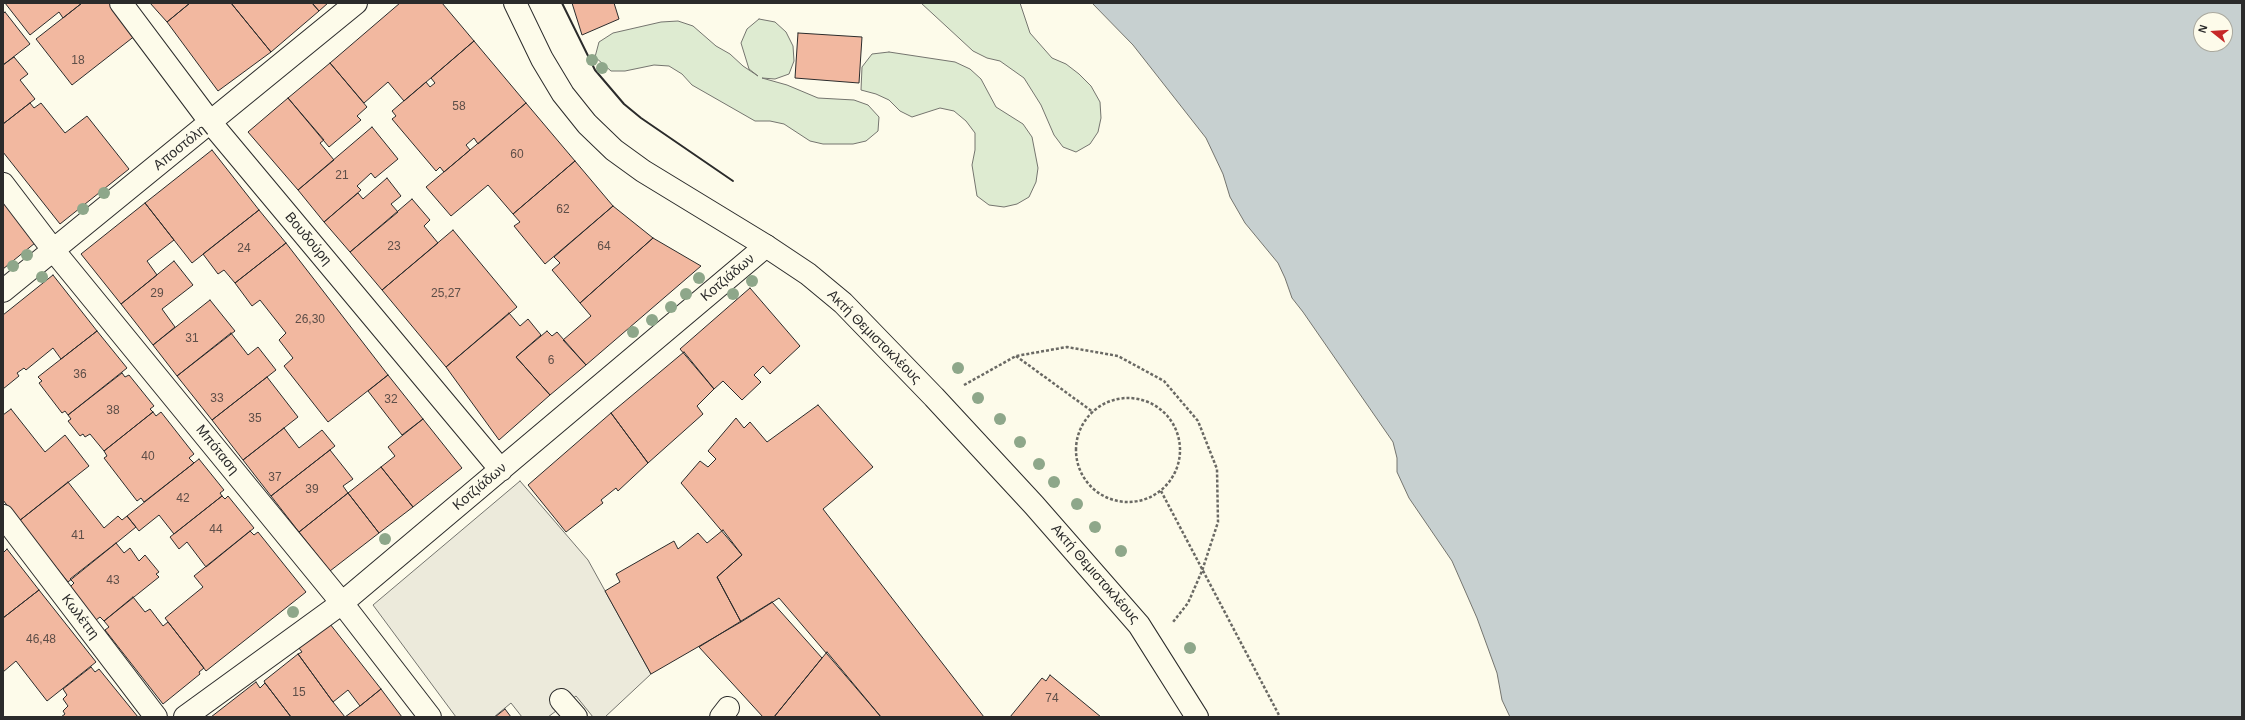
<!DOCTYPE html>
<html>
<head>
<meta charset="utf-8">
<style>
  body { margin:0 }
  #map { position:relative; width:2245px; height:720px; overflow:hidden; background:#fdfbea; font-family:Arial,sans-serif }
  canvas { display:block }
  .frame { position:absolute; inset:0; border:4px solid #2b2b2b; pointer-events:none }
  .north { position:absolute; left:2193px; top:12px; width:40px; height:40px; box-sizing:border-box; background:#fdfbea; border:1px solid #a9a89e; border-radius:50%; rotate:287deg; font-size:11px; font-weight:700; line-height:16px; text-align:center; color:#2b2b2b }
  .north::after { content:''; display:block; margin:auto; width:14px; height:18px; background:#c62828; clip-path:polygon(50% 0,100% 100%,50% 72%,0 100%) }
</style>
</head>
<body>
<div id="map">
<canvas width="2245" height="720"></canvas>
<div class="frame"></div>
<div class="north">N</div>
</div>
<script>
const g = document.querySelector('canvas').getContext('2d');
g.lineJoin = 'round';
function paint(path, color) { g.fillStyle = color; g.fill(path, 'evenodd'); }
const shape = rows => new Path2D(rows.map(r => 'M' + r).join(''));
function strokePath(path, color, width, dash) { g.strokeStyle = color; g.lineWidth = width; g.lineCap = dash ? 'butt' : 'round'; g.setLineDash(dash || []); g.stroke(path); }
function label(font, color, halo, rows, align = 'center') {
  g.font = font + ' Arial,sans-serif'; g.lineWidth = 3; g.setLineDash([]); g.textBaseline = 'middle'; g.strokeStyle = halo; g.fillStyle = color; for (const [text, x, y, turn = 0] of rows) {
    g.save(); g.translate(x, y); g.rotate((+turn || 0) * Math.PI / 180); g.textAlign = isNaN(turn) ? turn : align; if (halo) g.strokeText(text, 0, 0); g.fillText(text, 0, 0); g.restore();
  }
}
const green = shape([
  [921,3,1020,3,1030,33,1052,58,1066,64,1079,74,1091,86,1100,102,1101,118,1098,132,1090,144,1076,152,1063,147,1054,135,1041,105,1024,78,1000,61,987,58,973,51,921,3],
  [759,19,775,22,786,32,793,46,794,61,789,74,775,79,762,78,787,85,818,98,854,100,868,105,879,117,878,131,866,141,853,144,823,144,810,141,784,124,770,121,755,121,692,85,682,74,669,66,654,65,625,71,611,71,595,57,599,42,613,33,661,22,678,21,693,26,716,46,730,54,743,66,758,76,749,69,741,43,747,29,759,19],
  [889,52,955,62,970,69,981,79,996,107,1023,124,1032,137,1038,168,1036,182,1029,197,1017,204,1004,207,989,205,977,196,972,165,975,150,975,133,966,121,954,111,940,108,912,117,900,111,889,100,876,94,861,90,862,67,872,54,889,52]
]);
const parking = shape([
  [520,481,588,560,651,674,605,717,593,717,576,696,548,717,522,717,511,703,494,717,456,717,373,605,520,481]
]);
const water = shape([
  [1092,3,2242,3,2242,717,1510,717,1502,700,1497,673,1477,618,1452,561,1409,498,1397,472,1397,458,1393,442,1303,312,1292,298,1285,278,1278,263,1245,223,1230,197,1223,174,1206,138,1133,45,1092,3],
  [2201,20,2225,20,2225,44,2201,44,2201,20]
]);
const building = shape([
  [5,3,82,3,63,18,59,12,30,35,5,3],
  [82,3,111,3,136,35,72,85,36,39,82,3],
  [150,3,190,3,167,22,150,3],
  [190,3,231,3,271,52,218,91,167,22,190,3],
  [231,3,312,3,319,11,271,52,231,3],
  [312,3,328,3,319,11,312,3],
  [400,3,442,3,474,41,404,101,388,82,364,103,330,63,400,3],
  [572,3,614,3,619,19,582,35,572,3],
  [5,12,30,44,3,65,3,14,5,12],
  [798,33,862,37,859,83,795,78,798,33],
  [474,41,526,103,478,144,474,138,466,145,470,150,444,172,440,167,436,171,392,119,396,116,392,111,426,82,430,87,435,83,431,78,474,41],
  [14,57,28,74,20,80,35,99,3,124,3,65,14,57],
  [330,63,367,107,357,116,361,120,329,147,288,98,330,63],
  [288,98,324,140,320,143,334,160,298,190,248,132,288,98],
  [30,103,34,108,41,103,65,133,87,116,129,169,60,224,3,152,3,124,30,103],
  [526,103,575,161,513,214,488,185,451,216,426,187,526,103],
  [372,127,398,159,375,178,371,173,357,186,361,190,324,222,298,190,372,127],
  [212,150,259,210,192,263,145,203,212,150],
  [575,161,613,206,545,264,514,226,520,222,513,214,575,161],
  [387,178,401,196,391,204,398,212,350,252,324,222,358,193,363,199,387,178],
  [412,199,430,220,424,226,438,243,382,290,350,252,412,199],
  [3,202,35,243,3,269,3,202],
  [145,203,174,240,147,261,157,275,121,304,81,254,145,203],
  [613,206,653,238,580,303,552,270,560,263,554,257,613,206],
  [259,210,286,243,235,283,224,270,218,274,203,254,259,210],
  [453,230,517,307,446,367,382,290,453,230],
  [653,238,701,266,586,365,563,340,591,316,580,303,653,238],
  [286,243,388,375,328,422,284,366,293,358,279,340,286,333,260,300,252,306,235,283,286,243],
  [174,261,193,285,162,309,175,327,153,345,121,304,174,261],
  [53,275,97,331,61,359,53,348,26,370,24,368,17,373,19,376,3,389,3,315,53,275],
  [750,288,800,346,770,374,763,366,754,375,761,382,742,400,723,381,714,389,680,349,750,288],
  [210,300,235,331,177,376,153,345,210,300],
  [509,313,520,326,528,319,541,335,516,357,550,395,499,440,446,367,509,313],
  [97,331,127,368,68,415,65,411,62,413,39,383,42,381,38,377,97,331],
  [547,331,552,336,557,332,586,365,550,395,516,357,547,331],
  [231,333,248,355,258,347,276,370,212,420,177,376,231,333],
  [684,352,714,389,697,406,703,414,648,463,611,413,684,352],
  [122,373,125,377,129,375,154,406,150,409,153,412,104,451,90,434,85,437,83,434,80,436,68,421,71,419,68,415,122,373],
  [388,375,423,419,402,435,368,391,388,375],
  [267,377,298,417,243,460,212,420,267,377],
  [818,405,873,467,823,509,984,717,881,717,779,598,741,622,717,577,742,555,681,483,700,461,708,467,716,459,708,451,736,418,744,428,750,422,767,442,818,405],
  [11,409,45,452,65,435,89,466,19,521,3,500,3,415,11,409],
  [153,412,156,416,161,412,194,454,189,458,194,463,144,502,141,498,137,501,104,458,107,456,104,451,153,412],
  [611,413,648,463,618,491,616,488,601,500,603,503,566,532,528,485,611,413],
  [423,419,462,468,413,507,381,467,395,456,388,447,423,419],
  [284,428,299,448,322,430,335,446,271,496,243,460,284,428],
  [330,450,353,479,343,486,348,493,299,532,271,496,330,450],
  [199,459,224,490,220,493,222,496,174,534,159,515,139,531,127,516,199,459],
  [381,467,413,507,379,533,348,493,381,467],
  [68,482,104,528,118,516,122,520,127,516,136,527,68,582,19,521,68,482],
  [348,493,379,533,330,571,299,532,348,493],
  [222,496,225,499,228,496,254,528,206,567,187,542,179,549,170,537,222,496],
  [723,530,742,555,717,577,741,622,651,674,605,591,620,582,616,574,674,541,678,549,698,533,707,543,723,530],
  [250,531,254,535,258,532,306,592,206,671,165,618,203,587,194,576,250,531],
  [116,543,124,553,130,548,139,561,145,555,159,572,156,574,159,577,104,621,100,617,96,620,70,587,74,583,70,579,116,543],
  [7,549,39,590,3,618,3,553,7,549],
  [39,590,96,662,47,701,16,661,3,672,3,618,39,590],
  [133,597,145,612,150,609,163,626,168,622,204,668,199,672,200,674,163,704,105,630,109,627,104,621,133,597],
  [772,602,822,658,774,717,763,717,699,647,772,602],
  [330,624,381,689,360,706,348,690,333,702,298,654,302,652,299,648,330,624],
  [827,652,881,717,774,717,827,652],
  [298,654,333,702,345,717,291,717,265,683,264,681,298,654],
  [91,667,95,672,99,669,138,717,61,717,65,714,63,711,68,706,63,699,67,695,63,689,91,667],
  [1050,675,1101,717,1010,717,1042,678,1046,681,1050,675],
  [256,682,260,688,265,683,291,717,211,717,256,682],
  [381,689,402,717,345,717,360,706,381,689],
  [505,709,511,717,495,717,505,709]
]);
const path = shape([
  [1016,356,1093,412],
  [964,385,1016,356,1067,347,1118,356,1164,381,1198,421,1217,469,1218,522,1202,571,1188,603,1173,622],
  '1076 450a52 52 0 1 1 104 0a52 52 0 1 1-104 0Z',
  [1161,491,1280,717]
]);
const minor = shape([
  [121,3,211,123,501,470],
  [3,184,54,251,342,603,430,717],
  [3,291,356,3],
  [3,516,156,717],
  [561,700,576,717],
  [185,717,342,603,766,246],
  [721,717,728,708]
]);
const major = shape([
  [515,3,542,59,563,94,587,124,614,150,643,171,766,246,808,274,843,303,934,397,1034,505,1139,625,1197,717]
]);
const wall = shape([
  [562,3,595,70,624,104,641,118,733,181]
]);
const trees = [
  [592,60],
  [602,68],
  [104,193],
  [83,209],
  [27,255],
  [13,266],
  [42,277],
  [699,278],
  [752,281],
  [686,294],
  [733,294],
  [671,307],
  [652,320],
  [633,332],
  [958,368],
  [978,398],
  [1000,419],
  [1020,442],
  [1039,464],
  [1054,482],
  [1077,504],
  [1095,527],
  [385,539],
  [1121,551],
  [293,612],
  [1190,648]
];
const numberNames = [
  ["18",78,61],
  ["58",459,107],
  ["60",517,155],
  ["21",342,176],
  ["62",563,210],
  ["23",394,247],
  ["64",604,247],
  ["24",244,249],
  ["29",157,294],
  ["25,27",446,294],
  ["26,30",310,320],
  ["31",192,339],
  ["6",551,361],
  ["36",80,375],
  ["33",217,399],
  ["32",391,400],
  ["38",113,411],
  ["35",255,419],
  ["40",148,457],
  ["37",275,478],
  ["39",312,490],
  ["42",183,499],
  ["44",216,530],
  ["41",78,536],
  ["43",113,581],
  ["46,48",41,640],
  ["15",299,693],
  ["74",1052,699]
];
const streetNames = [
  ["Αποστόλη",180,148,-39],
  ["Βουδούρη",308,239,50],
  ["Κοτζιάδων",728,278,-40],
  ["Ακτή Θεμιστοκλέους",874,337,45],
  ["Μπόταση",217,450,51],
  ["Κοτζιάδων",480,487,-40],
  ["Ακτή Θεμιστοκλέους",1095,574,49],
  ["Κωλέττη",80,617,53]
];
paint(green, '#deebd1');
strokePath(green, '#74746e', 1);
paint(parking, '#eceadb');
strokePath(parking, '#74746e', 1);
paint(water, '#c7d0d0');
strokePath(water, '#74746e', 1);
paint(building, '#f2b8a0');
strokePath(building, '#2b2b2b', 1);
strokePath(minor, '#2b2b2b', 24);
strokePath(major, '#2b2b2b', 24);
strokePath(path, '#6a6964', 2.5, [3, 2]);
strokePath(minor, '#fdfbea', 22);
strokePath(major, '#fdfbea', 22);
strokePath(wall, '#2b2b2b', 2);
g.fillStyle = '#8ea78a';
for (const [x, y] of trees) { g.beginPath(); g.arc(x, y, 6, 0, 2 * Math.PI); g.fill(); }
label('12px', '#5d4e48', null, numberNames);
label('14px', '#2b2b2b', '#fdfbea', streetNames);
</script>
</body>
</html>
